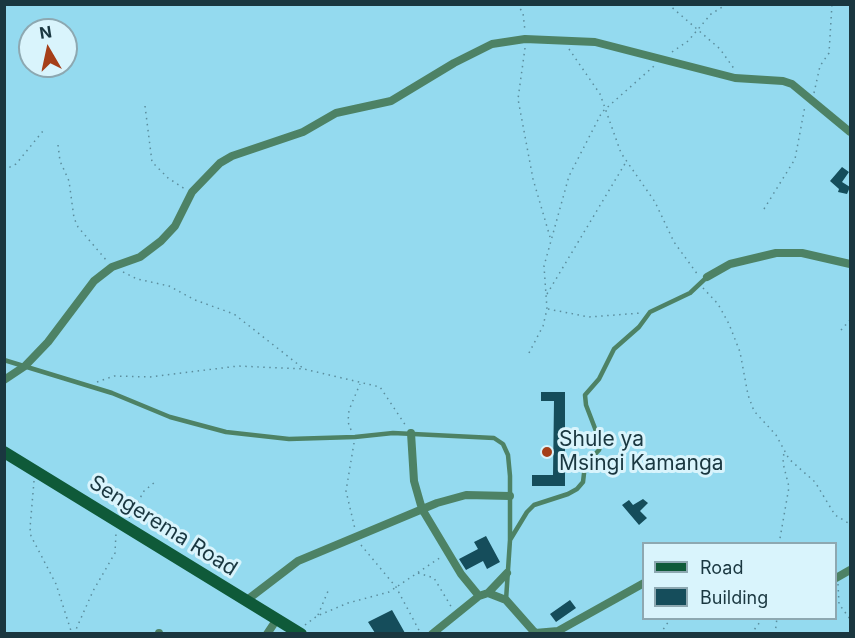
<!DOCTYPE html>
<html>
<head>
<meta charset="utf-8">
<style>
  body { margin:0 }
  #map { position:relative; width:855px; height:638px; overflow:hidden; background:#94daef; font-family:Inter,sans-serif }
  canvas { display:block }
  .frame { position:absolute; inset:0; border:6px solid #1a3740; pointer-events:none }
  .legend { position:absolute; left:642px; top:542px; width:195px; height:78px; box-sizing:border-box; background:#d9f4fc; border:2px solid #8da8b1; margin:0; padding:8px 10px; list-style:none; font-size:18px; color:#1a3740 }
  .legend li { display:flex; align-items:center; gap:12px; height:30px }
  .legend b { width:30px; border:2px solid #8da8b1 }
  .north { position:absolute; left:18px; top:18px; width:60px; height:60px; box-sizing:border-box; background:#d9f4fc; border:2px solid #8da8b1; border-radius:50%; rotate:351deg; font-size:16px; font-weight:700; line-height:24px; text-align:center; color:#1a3740 }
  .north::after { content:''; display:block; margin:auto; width:21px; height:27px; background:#a53f19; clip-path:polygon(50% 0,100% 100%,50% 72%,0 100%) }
</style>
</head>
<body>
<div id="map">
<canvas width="855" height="638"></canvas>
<div class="frame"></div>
<ul class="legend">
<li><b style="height:8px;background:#0f5a39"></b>Road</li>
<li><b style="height:16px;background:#154d5b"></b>Building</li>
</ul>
<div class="north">N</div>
</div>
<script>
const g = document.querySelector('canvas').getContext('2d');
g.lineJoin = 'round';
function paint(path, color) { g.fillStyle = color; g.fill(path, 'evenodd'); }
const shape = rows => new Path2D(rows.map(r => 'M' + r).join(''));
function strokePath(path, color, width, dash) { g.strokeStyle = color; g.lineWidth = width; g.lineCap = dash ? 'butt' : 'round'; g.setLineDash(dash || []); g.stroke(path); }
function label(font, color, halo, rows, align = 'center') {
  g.font = font + ' Inter,sans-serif'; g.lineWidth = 6; g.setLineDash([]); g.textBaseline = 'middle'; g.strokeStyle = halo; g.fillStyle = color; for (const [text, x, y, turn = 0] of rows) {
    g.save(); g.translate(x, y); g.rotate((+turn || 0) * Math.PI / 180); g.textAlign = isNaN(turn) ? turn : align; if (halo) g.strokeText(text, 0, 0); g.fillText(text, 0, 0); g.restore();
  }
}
const building = shape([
  [842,167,849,172,842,182,850,187,847,194,838,192,839,189,830,181],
  [541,392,565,392,565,486,532,486,532,475,553,475,554,401,541,401],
  [643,499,648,503,640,511,647,518,639,525,622,505,629,500,633,505],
  [486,536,500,562,487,569,483,561,466,570,459,559,478,549,474,542],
  [570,600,576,608,556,622,550,614],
  [392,610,405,633,375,633,368,622]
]);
const path = shape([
  [517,4,523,13,525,31],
  [668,4,720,49,735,70],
  [525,48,518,99,533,179,550,237],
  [569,49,600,94,621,153,655,202,674,242,698,275],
  [672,52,688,41,711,14,727,4],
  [814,93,820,66,829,53,832,4],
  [145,106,152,162,168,178,185,189],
  [58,145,60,161,69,181,74,218,78,227,107,261],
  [4,170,16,164,43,131],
  [764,209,795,159,805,106],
  [123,272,137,279,169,286,195,300,234,314,304,369],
  [703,288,718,304,729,324,740,352,748,395,754,411,776,435,789,459,815,482,835,515,850,524],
  [547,294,626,162],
  [548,309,589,317,641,313],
  [841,330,850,320],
  [529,353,543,326,547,309,544,266,569,176,602,112,654,66],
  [97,382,114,376,150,377,238,366,304,369,380,387,406,426],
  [351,430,348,422,349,410,360,384],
  [354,443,346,491,355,529],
  [34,481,30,528,31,536,56,584,72,634],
  [129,518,144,491,155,482],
  [779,544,789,487,783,463,784,451],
  [361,545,396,587,421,634],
  [418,573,434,578,452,608],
  [838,584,839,604,850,619],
  [318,615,328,591],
  [305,625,317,616,348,603,389,592,441,557],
  [74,634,93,591,115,553,116,533],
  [660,634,671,618],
  [751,634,763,618],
  [775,634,777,618]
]);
const service = shape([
  [4,360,112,393,170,417,226,432,289,439,355,437,393,433,494,438,503,444,508,455,510,476,510,540,506,600],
  [510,540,527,512,534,505,568,494,577,489,583,482,585,465,599,450,601,444,586,405,585,395,599,379,614,349,639,327,650,312,690,293,707,277]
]);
const minor = shape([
  [707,277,730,264,776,253,802,253,850,264],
  [4,380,25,366,48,342,94,281,112,267,140,257,161,241,175,226,192,192,220,163,232,156,303,132,336,113,391,101,454,63,492,44,525,39,595,42,735,78,783,81,792,84,850,132],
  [411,433,414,481,422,509,461,574,479,596],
  [836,578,850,570],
  [488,593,507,573],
  [247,600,298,561,437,503,466,495,510,496],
  [159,633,159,634],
  [535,633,558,631,644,583],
  [267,634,277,619],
  [432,634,479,596,488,593,506,600,536,634]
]);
const secondary = shape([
  [4,452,301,634]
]);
const markers = [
  [547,452,6,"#a53f19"]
];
const poiNames = [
  ["Shule ya",559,440],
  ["Msingi Kamanga",559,464]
];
const streetNames = [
  ["Sengerema Road",163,526,32]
];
paint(building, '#154d5b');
strokePath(path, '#5b8d9d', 1.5, [1.5, 4.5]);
strokePath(service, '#4d8265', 4.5);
strokePath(minor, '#4d8265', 8);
strokePath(secondary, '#0f5a39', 12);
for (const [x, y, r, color] of markers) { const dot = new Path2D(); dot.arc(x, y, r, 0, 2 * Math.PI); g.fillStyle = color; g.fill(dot); strokePath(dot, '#d9f4fc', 2); }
label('21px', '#1a3740', '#d9f4fc', poiNames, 'left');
label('21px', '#1a3740', '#d9f4fc', streetNames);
</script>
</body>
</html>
